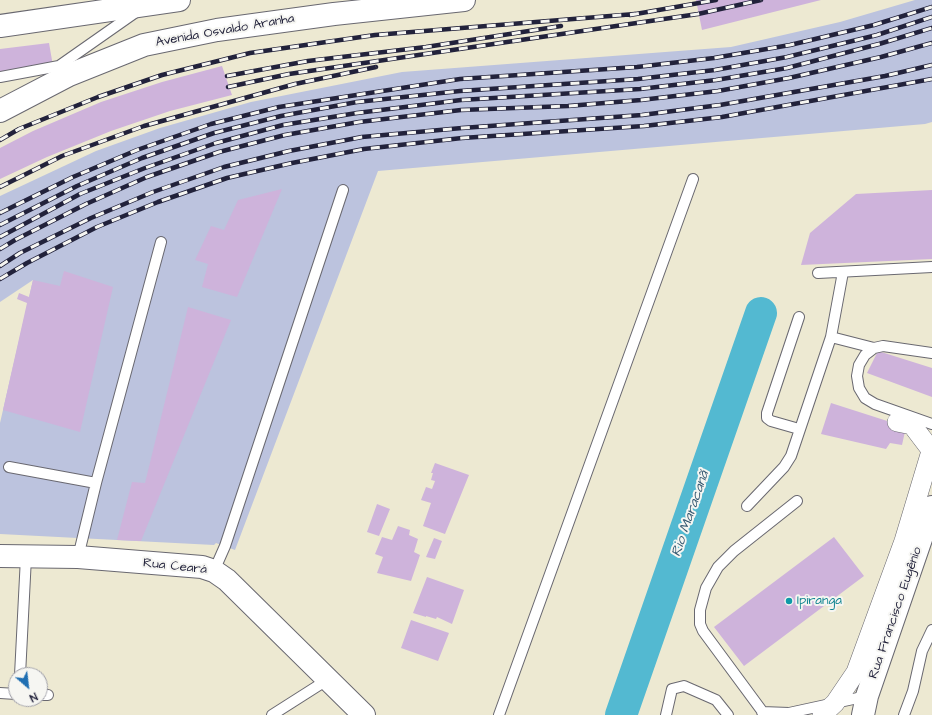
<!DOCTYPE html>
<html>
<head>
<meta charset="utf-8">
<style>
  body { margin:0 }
  #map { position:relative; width:932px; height:715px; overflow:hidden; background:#ede9d2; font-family:"Architects Daughter",sans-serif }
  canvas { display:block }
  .north { position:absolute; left:8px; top:667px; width:40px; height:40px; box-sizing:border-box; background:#f6f6f2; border:1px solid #a1a1a9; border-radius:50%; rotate:152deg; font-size:11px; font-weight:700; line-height:16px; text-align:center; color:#22223b }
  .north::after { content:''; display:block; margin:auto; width:14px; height:18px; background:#1f6fb2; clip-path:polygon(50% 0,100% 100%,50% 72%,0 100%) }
</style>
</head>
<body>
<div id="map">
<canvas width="932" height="715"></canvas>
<div class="north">N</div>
</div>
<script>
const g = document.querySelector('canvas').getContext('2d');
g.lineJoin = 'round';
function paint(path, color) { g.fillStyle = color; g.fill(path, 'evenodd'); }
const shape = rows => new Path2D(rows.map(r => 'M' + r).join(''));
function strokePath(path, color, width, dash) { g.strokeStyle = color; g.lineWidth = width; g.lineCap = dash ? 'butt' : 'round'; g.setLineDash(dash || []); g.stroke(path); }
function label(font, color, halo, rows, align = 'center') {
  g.font = font + ' "Architects Daughter",sans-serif'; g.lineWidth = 4; g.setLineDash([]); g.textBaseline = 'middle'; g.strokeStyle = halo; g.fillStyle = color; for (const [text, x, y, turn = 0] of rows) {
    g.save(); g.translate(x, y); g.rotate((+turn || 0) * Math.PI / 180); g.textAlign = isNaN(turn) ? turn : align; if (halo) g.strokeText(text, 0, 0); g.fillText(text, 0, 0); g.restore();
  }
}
const industrial = shape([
  [915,0,932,0,932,122,925,124,378,171,235,550,216,543,214,545,0,534,0,423,33,280,0,302,0,196,96,151,160,128,251,102,402,72,731,47,840,22]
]);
const river = shape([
  [621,715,761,313]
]);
const building = shape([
  [696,0,821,0,702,30],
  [49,43,53,66,0,72,0,49],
  [222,66,232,95,170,111,111,131,47,157,0,179,0,148,33,131,101,102,162,82],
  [282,189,237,297,202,287,208,264,195,260,211,226,224,230,238,200],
  [932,190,932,259,801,265,810,233,856,194],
  [64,271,113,287,80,432,3,410,27,303,17,299,19,293,29,297,33,280,60,286],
  [188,307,231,320,141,541,117,540,132,482,145,483],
  [878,351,932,368,932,397,867,373],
  [831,403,906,427,902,445,890,443,886,449,821,434],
  [435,463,469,475,445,534,423,526,431,503,421,500,426,487,432,489,435,481,431,480,433,473,431,473],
  [377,504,390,509,379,536,367,532],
  [398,526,410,530,409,535,418,539,414,552,420,555,411,581,377,573,383,557,375,554,382,537,392,540],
  [834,537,864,576,744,666,714,627],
  [434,538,442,541,435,559,426,557],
  [427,577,464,590,452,624,437,617,436,619,426,616,426,617,413,613],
  [411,620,449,633,438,661,401,648]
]);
const lane = shape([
  [0,77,59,66,136,12],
  [818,273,932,267],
  [831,337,843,272],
  [932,353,883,346,874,348,865,355,859,365,857,376,859,388,865,398,875,404,932,424],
  [799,429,771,421,767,418,767,413,799,317],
  [9,467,96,483],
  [747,506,784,467,791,456,831,337,874,348],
  [78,557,96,483,161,242],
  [214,571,225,546,343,190],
  [20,675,26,557],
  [0,693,16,694],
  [40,695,48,695],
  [762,712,789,713,867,696],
  [272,715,327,680],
  [499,715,693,179],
  [666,715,672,689,684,686,716,700,728,715],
  [765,715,703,631,700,624,700,610,706,588,718,567,734,551,797,501],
  [904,715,913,691,922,651,932,630]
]);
const street = shape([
  [897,422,912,425,931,450],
  [822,715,835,703,856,672,904,541,932,448]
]);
const secondary = shape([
  [0,556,78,557,202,567,214,571,227,580,364,715]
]);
const primary = shape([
  [0,26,179,0],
  [0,111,69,75,144,45,217,30,334,14,464,0],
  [863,715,867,696,932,507]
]);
const rail = shape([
  [630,15,716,0],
  [227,76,308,61,426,47,561,26],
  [228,87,289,74,698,14,761,0],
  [0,140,19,129,98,97,162,75,250,53,375,35,635,14],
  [0,187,62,156,144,126,295,84,376,67],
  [0,213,73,177,137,150,211,124,279,107,460,79,637,67,714,58,790,45,874,25,932,7],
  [0,225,77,186,142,158,214,133,281,116,357,102,460,91,638,79,715,70,787,57,877,35,932,17],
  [0,237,80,194,145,168,216,143,283,125,357,113,461,100,640,89,716,80,787,68,879,44,932,28],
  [0,249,15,240,86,204,147,177,219,152,285,135,359,122,461,110,568,106,641,100,718,91,789,78,881,57,932,43],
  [0,266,20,253,91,218,153,192,224,167,289,151,362,137,462,128,642,115,720,105,885,76,932,65],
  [0,279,27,263,97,227,158,202,227,178,292,163,364,149,462,138,644,126,722,117,932,79]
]);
const markers = [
  [789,601,4,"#0f9aa8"]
];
const streetNames = [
  ["Avenida Osvaldo Aranha",225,31,-10],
  ["Rua Ceará",175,567,6],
  ["Rua Francisco Eugênio",896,613,-71]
];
const cultureNames = [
  ["Ipiranga",797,601]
];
const waterNames = [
  ["Rio Maracanã",691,514,-71]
];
paint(industrial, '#bcc3de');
strokePath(river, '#53b9d1', 32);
paint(building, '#ceb3db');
strokePath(lane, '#696870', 12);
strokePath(street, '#696870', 20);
strokePath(secondary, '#696870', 24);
strokePath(primary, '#696870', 24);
strokePath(lane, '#fff', 10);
strokePath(street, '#fff', 19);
strokePath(secondary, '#fff', 22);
strokePath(primary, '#fff', 22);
strokePath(rail, '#22223b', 4.5);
strokePath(rail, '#f6f6f2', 3, [9]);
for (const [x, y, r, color] of markers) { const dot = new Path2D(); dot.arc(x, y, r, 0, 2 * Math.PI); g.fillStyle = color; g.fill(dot); strokePath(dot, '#f6f6f2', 1.5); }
label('13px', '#22223b', '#f6f6f2', streetNames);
label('13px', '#0d838f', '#f6f6f2', cultureNames, 'left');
label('italic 14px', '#335770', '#f6f6f2', waterNames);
</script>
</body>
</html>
